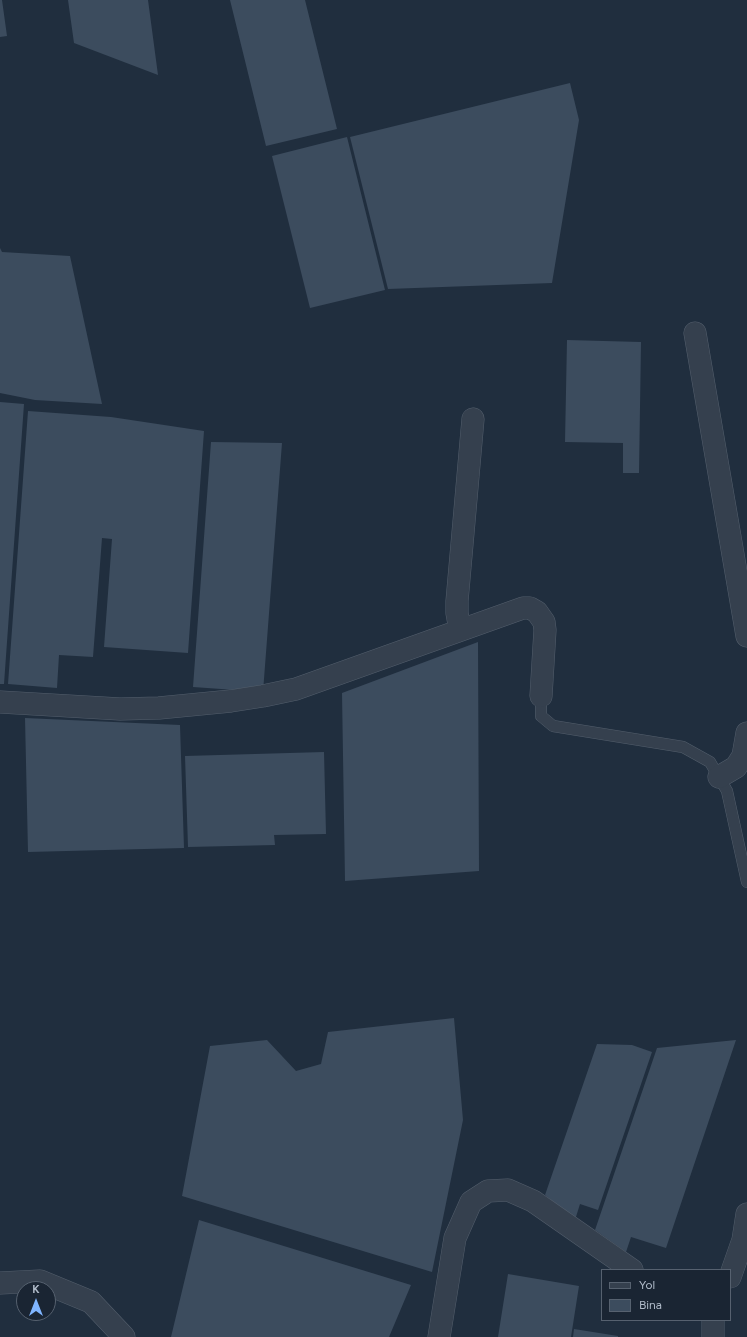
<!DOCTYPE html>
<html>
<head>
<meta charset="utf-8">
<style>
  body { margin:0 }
  #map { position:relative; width:747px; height:1337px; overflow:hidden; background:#202e3e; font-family:Figtree,sans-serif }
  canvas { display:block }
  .legend { position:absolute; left:601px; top:1269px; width:130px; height:52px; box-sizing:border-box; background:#1a2533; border:1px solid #56616f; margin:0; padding:5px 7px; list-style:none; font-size:12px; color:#b0bbc9 }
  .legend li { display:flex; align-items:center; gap:8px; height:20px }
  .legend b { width:20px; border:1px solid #56616f }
  .north { position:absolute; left:16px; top:1281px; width:40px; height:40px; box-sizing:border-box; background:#1a2533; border:1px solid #56616f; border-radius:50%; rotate:0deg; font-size:11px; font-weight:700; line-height:16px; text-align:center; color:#b0bbc9 }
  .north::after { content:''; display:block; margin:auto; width:14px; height:18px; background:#7fb5ff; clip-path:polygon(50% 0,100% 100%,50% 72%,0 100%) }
</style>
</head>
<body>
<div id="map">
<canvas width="747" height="1337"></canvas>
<ul class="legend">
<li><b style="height:5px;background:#35404e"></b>Yol</li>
<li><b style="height:11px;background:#3c4c5e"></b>Bina</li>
</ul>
<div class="north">K</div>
</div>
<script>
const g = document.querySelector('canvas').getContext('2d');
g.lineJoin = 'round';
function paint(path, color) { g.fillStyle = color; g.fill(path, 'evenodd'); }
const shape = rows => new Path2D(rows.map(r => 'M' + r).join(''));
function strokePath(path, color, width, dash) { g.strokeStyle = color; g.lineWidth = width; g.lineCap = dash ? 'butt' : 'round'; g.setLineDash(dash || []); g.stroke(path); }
const building = shape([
  [0,0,2,0,7,36,0,37],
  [68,0,148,0,158,75,74,43],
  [230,0,305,0,337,129,266,146],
  [570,83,579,120,552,283,388,289,350,137],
  [347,137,385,290,310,308,272,156],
  [0,248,2,252,70,256,102,404,35,400,0,393],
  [567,340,641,342,639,473,623,473,623,443,565,442],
  [0,402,24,404,4,684,0,684],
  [28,411,111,417,204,431,188,653,104,647,112,539,102,538,93,657,59,655,57,688,8,684],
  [211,442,282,443,263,692,193,687],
  [478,642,479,871,345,881,342,693],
  [25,718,180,725,184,848,28,852],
  [324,752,326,834,274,835,275,845,188,847,185,756],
  [454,1018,463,1120,432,1272,182,1196,210,1046,267,1040,296,1071,321,1064,328,1032],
  [736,1040,666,1248,631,1237,626,1252,595,1230,657,1048],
  [597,1044,632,1045,652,1052,598,1210,580,1204,575,1220,545,1195],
  [199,1220,411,1285,389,1337,171,1337],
  [508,1274,579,1286,571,1337,498,1337],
  [574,1329,618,1336,618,1337,573,1337]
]);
const service = shape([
  [541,696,541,716,553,726,683,747,710,762,727,791,747,882]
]);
const minor = shape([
  [695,333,747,636],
  [460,630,457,613,457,601,473,419],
  [0,702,120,709,159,708,231,701,263,696,296,689,523,608,530,608,537,612,544,622,545,630,541,696],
  [719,777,736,767,743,756,747,733],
  [730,1277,743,1240,747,1214],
  [0,1283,40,1281,91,1302,124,1337],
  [713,1320,713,1337],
  [439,1337,455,1238,471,1202,488,1191,508,1190,533,1201,632,1270]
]);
paint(building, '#3c4c5e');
strokePath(service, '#535e6c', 12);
strokePath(minor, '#535e6c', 23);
strokePath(service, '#35404e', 11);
strokePath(minor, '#35404e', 22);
</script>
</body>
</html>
